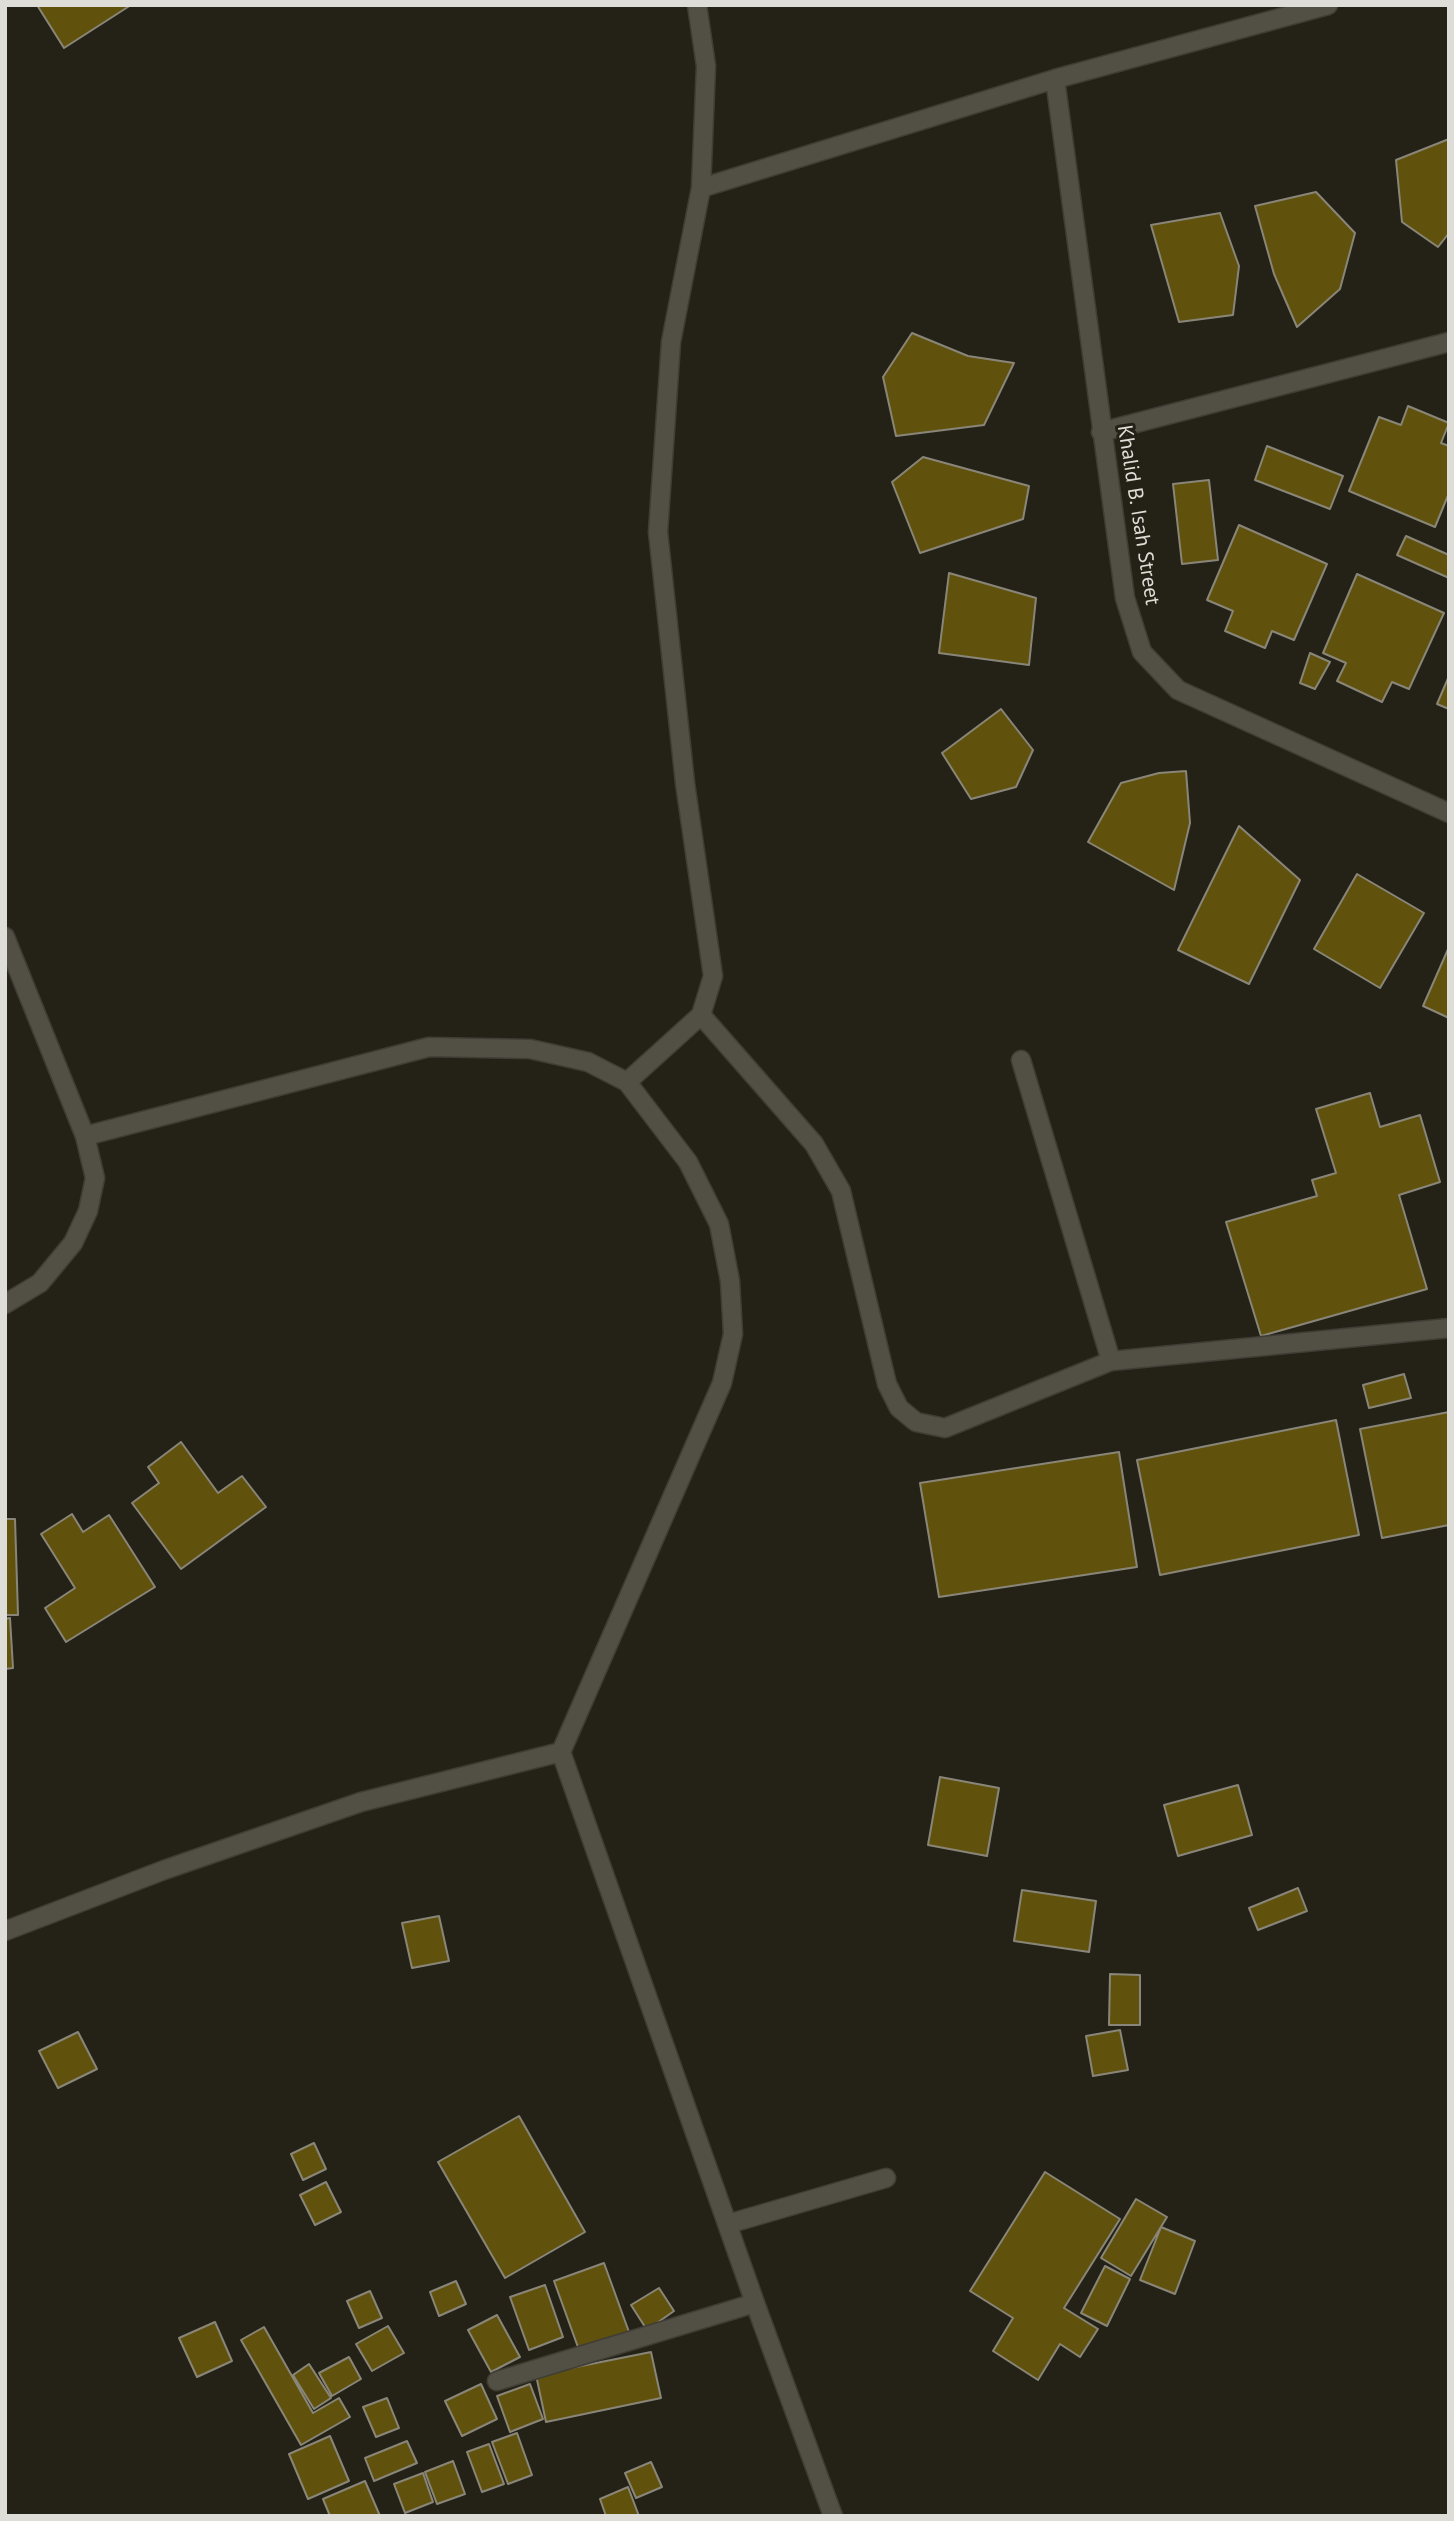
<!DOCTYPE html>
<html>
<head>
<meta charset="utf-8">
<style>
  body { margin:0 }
  #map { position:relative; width:1454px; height:2521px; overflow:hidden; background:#242217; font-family:"PT Sans",sans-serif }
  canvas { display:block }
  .frame { position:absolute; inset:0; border:7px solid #dfddd7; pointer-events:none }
</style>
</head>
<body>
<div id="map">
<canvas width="1454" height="2521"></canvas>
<div class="frame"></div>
</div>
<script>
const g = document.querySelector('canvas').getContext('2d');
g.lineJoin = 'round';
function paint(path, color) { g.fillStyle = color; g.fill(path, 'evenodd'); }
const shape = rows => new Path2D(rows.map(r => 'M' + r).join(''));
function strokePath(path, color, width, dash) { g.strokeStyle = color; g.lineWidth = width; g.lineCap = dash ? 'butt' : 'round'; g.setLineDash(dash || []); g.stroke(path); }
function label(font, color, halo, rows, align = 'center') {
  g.font = font + ' "PT Sans",sans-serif'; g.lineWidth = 6; g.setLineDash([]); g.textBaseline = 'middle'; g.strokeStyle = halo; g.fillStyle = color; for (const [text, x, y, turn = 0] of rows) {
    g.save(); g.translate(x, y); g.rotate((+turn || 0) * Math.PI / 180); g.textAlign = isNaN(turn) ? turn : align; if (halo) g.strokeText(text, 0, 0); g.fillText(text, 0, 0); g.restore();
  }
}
const building = shape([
  [37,5,131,5,64,48,37,5],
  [1449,139,1449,233,1438,247,1402,222,1396,160,1449,139],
  [1316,192,1355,233,1340,289,1297,327,1274,274,1255,206,1316,192],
  [1220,213,1239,266,1233,315,1179,322,1151,225,1220,213],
  [912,333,968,356,1014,363,984,425,896,436,883,377,912,333],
  [1408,406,1449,423,1441,443,1449,446,1449,493,1435,527,1349,491,1379,417,1401,425,1408,406],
  [1267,446,1343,476,1330,509,1255,480,1267,446],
  [923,457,1029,486,1023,519,920,553,892,482,923,457],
  [1209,480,1218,560,1182,564,1173,484,1209,480],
  [1239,525,1327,564,1294,640,1272,631,1265,648,1225,631,1233,611,1207,600,1239,525],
  [1406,536,1449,555,1449,578,1397,555,1406,536],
  [949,573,1036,598,1029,665,939,653,949,573],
  [1357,574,1444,613,1409,689,1392,682,1382,702,1337,681,1346,663,1323,653,1357,574],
  [1310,653,1330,662,1315,689,1300,683,1310,653],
  [1449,676,1449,709,1437,704,1449,676],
  [1001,709,1033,750,1016,787,971,799,942,753,1001,709],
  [1186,771,1190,823,1174,890,1088,842,1121,783,1159,773,1186,771],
  [1239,826,1300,880,1249,984,1178,950,1239,826],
  [1357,874,1424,913,1380,988,1314,949,1357,874],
  [1449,947,1449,1018,1423,1006,1449,947],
  [1370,1093,1380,1127,1420,1115,1440,1182,1399,1195,1427,1289,1261,1336,1226,1222,1317,1196,1312,1180,1336,1173,1316,1109,1370,1093],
  [1404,1374,1411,1398,1369,1408,1363,1385,1404,1374],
  [1449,1412,1449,1525,1382,1538,1360,1429,1449,1412],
  [1336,1420,1359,1535,1160,1575,1137,1460,1336,1420],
  [181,1442,218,1493,242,1476,266,1507,181,1569,132,1503,159,1483,148,1467,181,1442],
  [1119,1452,1137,1567,939,1597,920,1483,1119,1452],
  [72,1514,83,1532,109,1515,155,1587,66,1642,45,1608,75,1588,41,1534,72,1514],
  [5,1519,15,1519,18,1615,5,1615,5,1519],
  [10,1618,13,1668,5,1669,5,1619,10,1618],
  [940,1777,999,1788,987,1856,928,1845,940,1777],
  [1238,1785,1252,1835,1178,1856,1164,1805,1238,1785],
  [1298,1888,1307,1911,1258,1930,1249,1908,1298,1888],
  [1022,1890,1096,1901,1089,1952,1014,1941,1022,1890],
  [439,1916,449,1961,412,1968,402,1923,439,1916],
  [1110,1974,1140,1975,1140,2025,1109,2025,1110,1974],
  [1120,2030,1128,2070,1093,2076,1086,2036,1120,2030],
  [78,2032,97,2069,58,2088,39,2051,78,2032],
  [519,2116,585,2232,505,2278,438,2162,519,2116],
  [314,2143,326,2169,303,2180,291,2154,314,2143],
  [1045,2172,1120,2219,1064,2308,1098,2329,1080,2357,1060,2344,1038,2380,993,2351,1013,2318,970,2291,1045,2172],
  [326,2182,341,2212,315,2225,300,2195,326,2182],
  [1136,2199,1167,2217,1131,2276,1101,2258,1136,2199],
  [1161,2227,1195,2241,1175,2294,1140,2280,1161,2227],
  [604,2263,629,2332,579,2350,554,2281,604,2263],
  [1105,2266,1130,2279,1107,2326,1081,2313,1105,2266],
  [456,2281,466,2304,439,2316,430,2292,456,2281],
  [545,2285,563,2337,529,2350,510,2297,545,2285],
  [659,2288,674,2311,647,2330,631,2305,659,2288],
  [370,2291,382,2318,359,2328,347,2301,370,2291],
  [497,2315,520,2357,491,2372,468,2330,497,2315],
  [215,2322,232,2361,197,2377,179,2338,215,2322],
  [388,2326,404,2353,372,2371,356,2344,388,2326],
  [264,2327,313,2413,339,2398,350,2417,301,2445,241,2340,264,2327],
  [651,2352,661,2398,546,2422,536,2375,651,2352],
  [349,2357,361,2379,332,2396,319,2373,349,2357],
  [309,2364,331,2398,314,2409,293,2375,309,2364],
  [481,2384,497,2419,462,2436,445,2401,481,2384],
  [530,2384,543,2419,510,2432,497,2396,530,2384],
  [387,2398,399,2428,376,2437,363,2407,387,2398],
  [517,2433,532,2475,508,2484,492,2442,517,2433],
  [330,2436,349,2481,308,2499,289,2454,330,2436],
  [407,2441,417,2463,374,2481,365,2458,407,2441],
  [489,2444,504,2484,482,2492,467,2452,489,2444],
  [453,2461,465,2494,437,2504,425,2472,453,2461],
  [651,2462,662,2487,636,2498,625,2473,651,2462],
  [423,2473,433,2502,405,2513,394,2484,423,2473],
  [365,2481,380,2516,330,2516,323,2499,365,2481],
  [628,2487,639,2516,606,2516,600,2499,628,2487]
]);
const minor = shape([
  [697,5,706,66,701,188],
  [1055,79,1125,598,1142,652,1178,690,1449,813],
  [1101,432,1449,342],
  [5,937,85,1136,95,1178,88,1211,73,1243,40,1283,5,1304],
  [701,1015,814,1144,841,1191,887,1384,899,1408,916,1422,945,1428,1111,1361,1449,1328],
  [1021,1060,1111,1361],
  [627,1082,701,1015,713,976,685,783,658,532,671,342,701,188,1055,79,1328,5],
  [85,1136,429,1047,530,1049,588,1062,627,1082,688,1162,719,1224,730,1281,733,1334,722,1383,561,1752,755,2303,833,2516],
  [5,1931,164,1870,361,1802,561,1752],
  [728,2224,886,2178],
  [497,2381,755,2303]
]);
const streetNames = [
  ["Khalid B. Isah Street",1138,515,81]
];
paint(building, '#60520c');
strokePath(building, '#898679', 2);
strokePath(minor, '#3f3d36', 21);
strokePath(minor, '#525044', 18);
label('21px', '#dfddd7', '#242217', streetNames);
</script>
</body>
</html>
